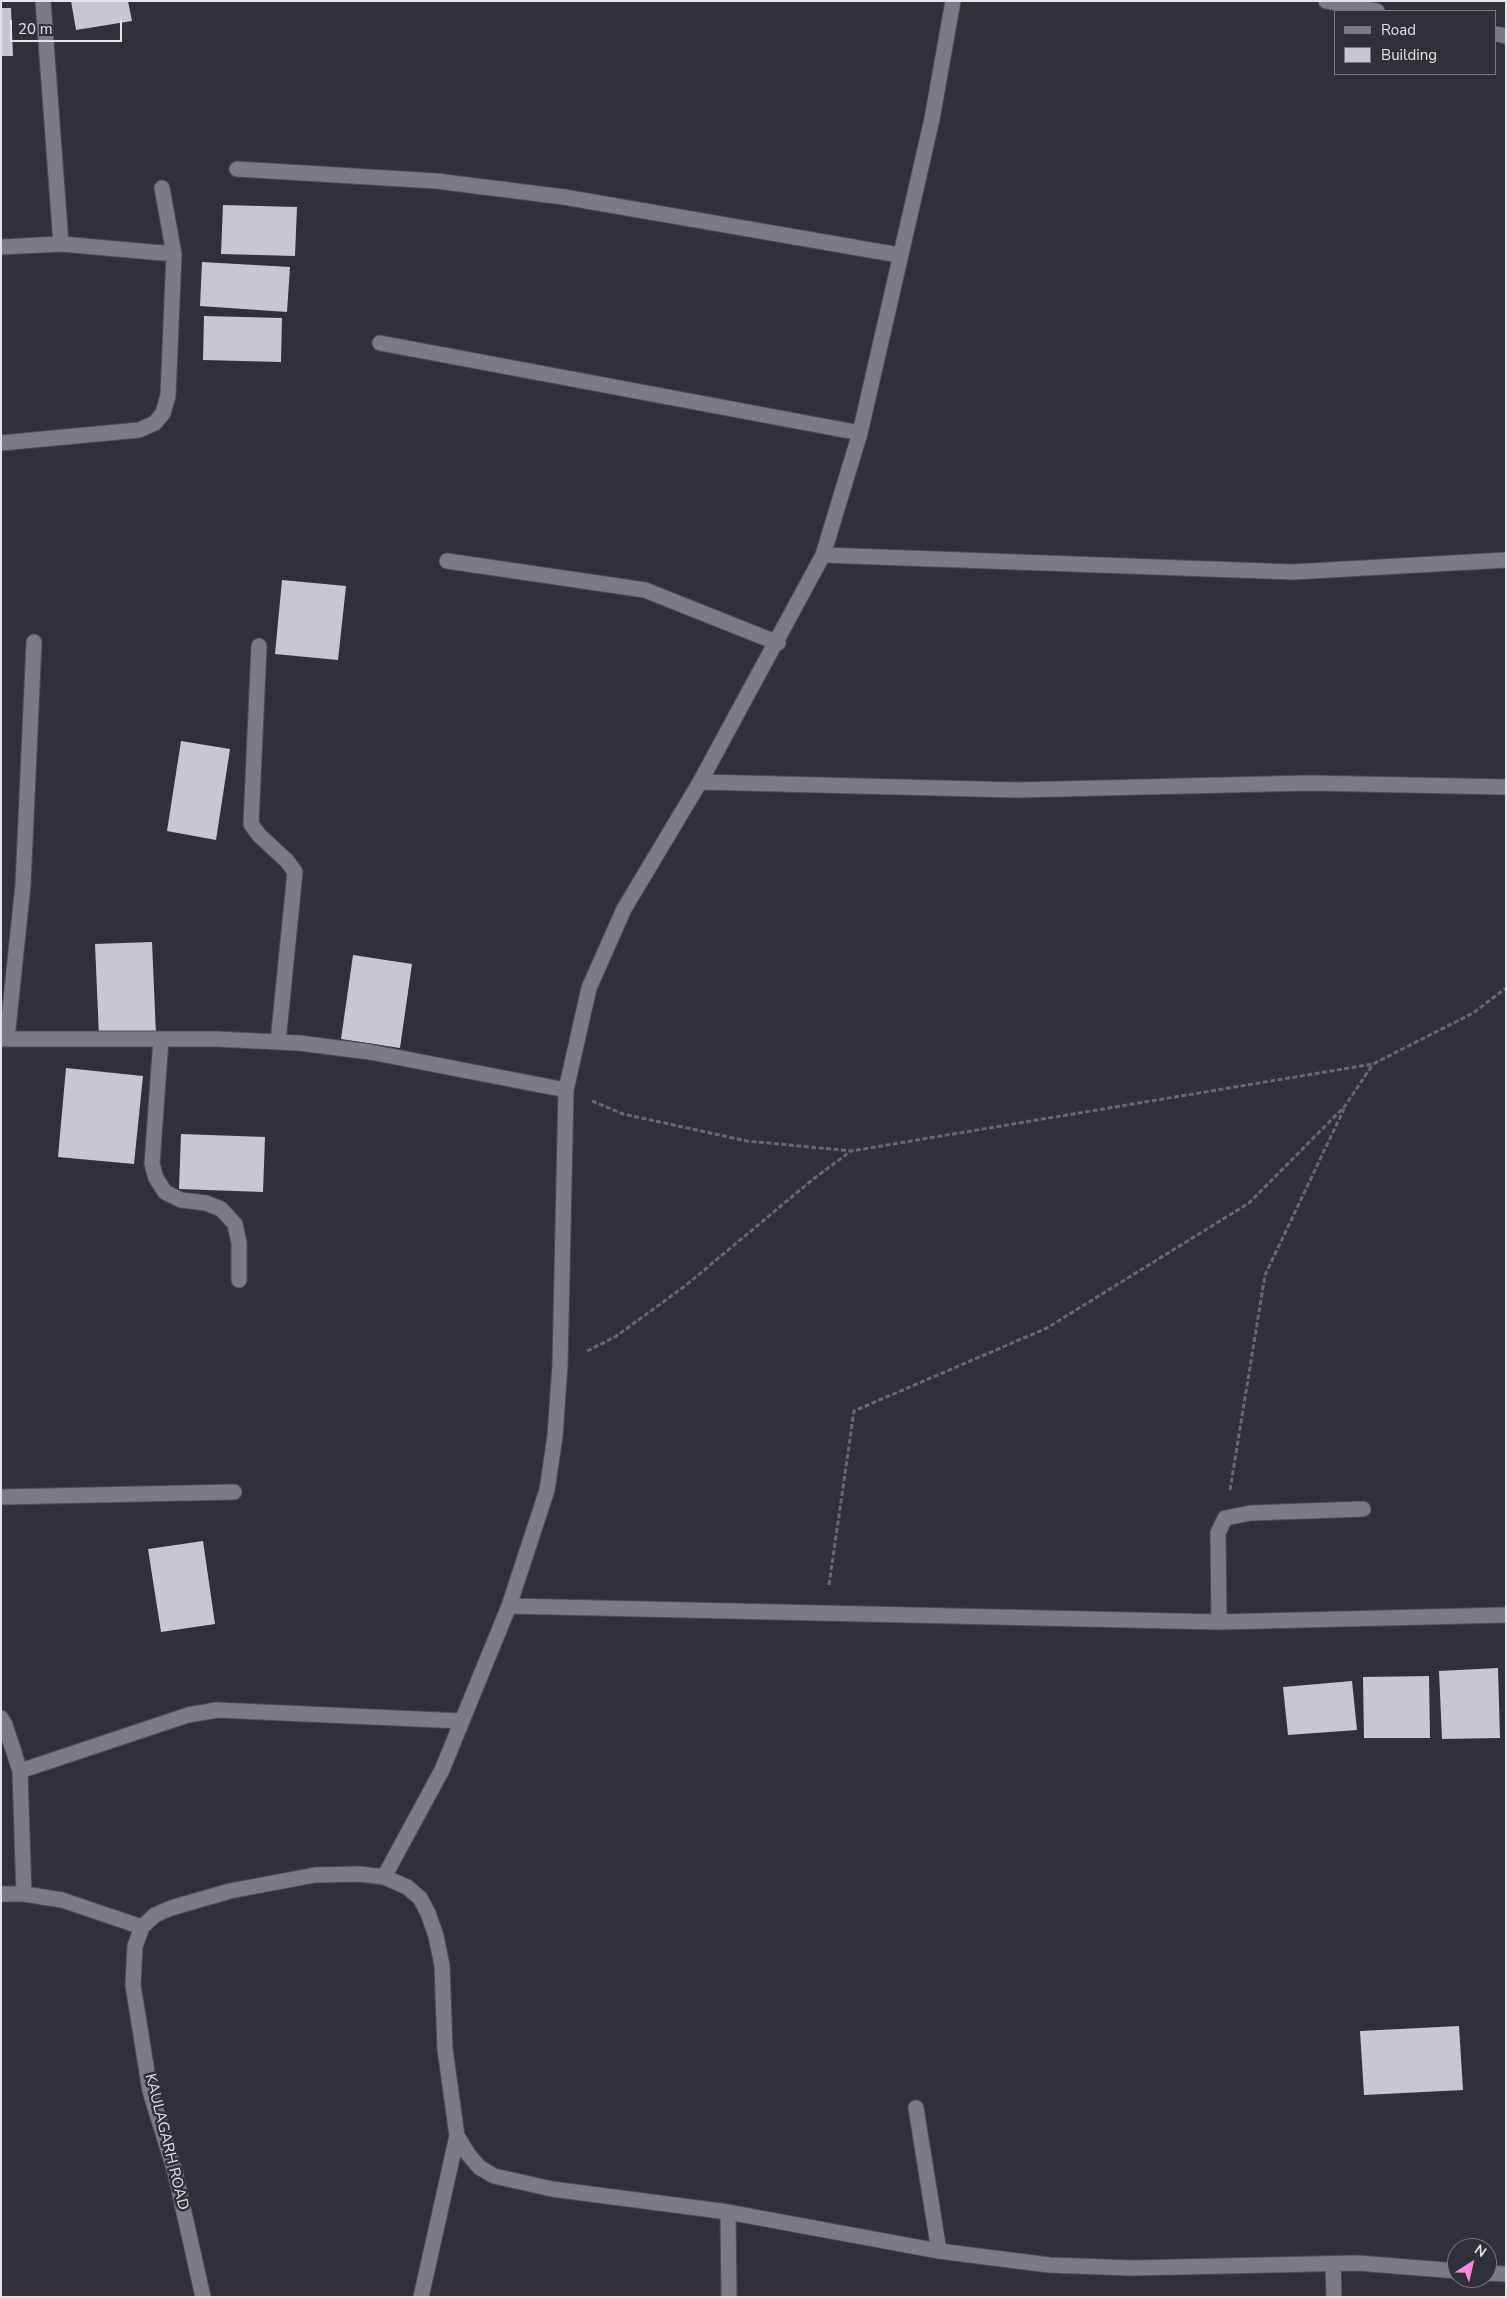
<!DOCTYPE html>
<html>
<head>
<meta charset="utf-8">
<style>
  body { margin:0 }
  #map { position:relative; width:1507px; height:2298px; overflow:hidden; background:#303039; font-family:"Nunito Sans",sans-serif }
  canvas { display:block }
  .frame { position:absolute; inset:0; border:2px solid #e3e3e8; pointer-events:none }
  .legend { position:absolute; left:1334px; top:10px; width:162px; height:65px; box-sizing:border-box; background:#303039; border:1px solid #78787f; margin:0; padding:6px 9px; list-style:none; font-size:15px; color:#e3e3e8 }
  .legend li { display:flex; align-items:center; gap:10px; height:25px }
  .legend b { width:25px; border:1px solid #78787f }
  .north { position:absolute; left:1447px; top:2238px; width:50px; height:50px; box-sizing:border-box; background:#303039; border:1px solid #78787f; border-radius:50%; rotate:35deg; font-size:14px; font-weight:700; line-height:20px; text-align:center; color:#e3e3e8 }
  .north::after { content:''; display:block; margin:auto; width:18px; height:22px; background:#fe86e0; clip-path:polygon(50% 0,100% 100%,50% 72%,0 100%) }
  .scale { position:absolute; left:10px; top:20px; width:112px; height:22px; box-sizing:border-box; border:2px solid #e3e3e8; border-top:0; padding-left:6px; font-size:15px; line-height:18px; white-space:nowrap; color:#e3e3e8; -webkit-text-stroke:4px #303039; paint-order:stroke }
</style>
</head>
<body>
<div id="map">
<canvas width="1507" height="2298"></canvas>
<div class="frame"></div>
<ul class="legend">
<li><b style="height:6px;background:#7b7b85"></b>Road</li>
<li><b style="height:14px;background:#c7c7d2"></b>Building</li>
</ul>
<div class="north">N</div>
<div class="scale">20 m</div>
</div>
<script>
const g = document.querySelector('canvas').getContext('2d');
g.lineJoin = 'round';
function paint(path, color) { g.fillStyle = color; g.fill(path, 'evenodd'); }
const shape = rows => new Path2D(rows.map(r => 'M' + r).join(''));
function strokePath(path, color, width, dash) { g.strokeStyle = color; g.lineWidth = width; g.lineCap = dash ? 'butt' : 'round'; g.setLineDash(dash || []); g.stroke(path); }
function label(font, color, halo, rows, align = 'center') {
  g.font = font + ' "Nunito Sans",sans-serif'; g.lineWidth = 5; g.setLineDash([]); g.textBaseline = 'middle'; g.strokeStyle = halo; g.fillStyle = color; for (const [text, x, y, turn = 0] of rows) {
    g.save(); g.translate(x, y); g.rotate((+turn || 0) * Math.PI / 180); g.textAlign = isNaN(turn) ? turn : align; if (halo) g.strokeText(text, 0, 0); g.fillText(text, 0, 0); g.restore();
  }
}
const building = shape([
  [71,1,128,1,132,21,76,30],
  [1,8,11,8,13,56,1,56],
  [223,205,297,207,295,256,221,254],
  [202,262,290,267,287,312,200,306],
  [204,316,282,318,281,362,203,360],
  [282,580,346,586,338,660,275,654],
  [181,741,230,749,216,840,167,831],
  [152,942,156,1035,99,1037,95,944],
  [353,955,412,964,400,1048,341,1039],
  [66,1068,143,1076,134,1164,58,1157],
  [181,1134,265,1137,263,1192,179,1189],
  [203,1541,215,1624,161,1632,148,1549],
  [1498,1668,1500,1738,1442,1739,1439,1671],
  [1429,1676,1430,1738,1364,1738,1363,1677],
  [1352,1681,1357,1730,1288,1735,1283,1687],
  [1459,2026,1463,2090,1364,2095,1360,2031]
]);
const path = shape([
  [592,1101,623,1114,747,1141,851,1151,1373,1064,1473,1013,1506,988],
  [587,1351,615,1337,685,1286,812,1180,851,1151],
  [1230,1490,1265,1275,1344,1109],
  [829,1585,854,1411,1047,1328,1249,1203,1345,1106,1373,1064]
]);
const minor = shape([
  [43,1,61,244],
  [1326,1,1377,11],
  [1496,34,1506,36],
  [237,169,436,181,564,197,899,255],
  [1,247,61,244,174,254],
  [380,343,860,433],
  [1,443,139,430,155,423,163,413,168,396,174,254,162,188],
  [823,555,1293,572,1506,560],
  [447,561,645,590,778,643],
  [259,646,251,824,259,835,287,861,295,872,278,1042],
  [700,782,1017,790,1309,783,1506,787],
  [7,1038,23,885,34,642],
  [1,1039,216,1039,299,1043,370,1052,566,1090],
  [161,1039,152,1164,156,1178,165,1192,181,1200,206,1203,221,1209,235,1224,239,1243,239,1280],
  [1,1497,234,1492],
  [509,1606,1219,1622,1506,1615],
  [1219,1622,1218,1533,1225,1518,1251,1513,1363,1509],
  [1,1718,5,1725,20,1771,24,1894],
  [20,1771,188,1715,217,1710,462,1721],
  [384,1877,442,1770,509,1606,547,1490,555,1436,560,1365,566,1090,589,988,624,909,700,782,823,555,860,433,932,119,953,1],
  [1,1894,24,1894,62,1900,142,1927],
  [916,2108,939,2251],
  [457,2136,468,2154,479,2167,494,2176,552,2189,728,2212,939,2251,1049,2265,1132,2268,1358,2263,1457,2271],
  [728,2212,729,2297],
  [1333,2264,1334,2297],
  [1487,2273,1506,2274],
  [203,2297,175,2172,150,2091,133,1985,135,1946,142,1927,155,1915,171,1908,230,1891,315,1875,360,1874,384,1877,407,1887,420,1898,428,1913,436,1936,442,1965,445,2049,457,2136,421,2297]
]);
const streetNames = [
  ["KAULAGARH ROAD",166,2142,76]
];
paint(building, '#c7c7d2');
strokePath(minor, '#4d4d54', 17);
strokePath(path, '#686870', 3, [5, 2.5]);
strokePath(minor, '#7b7b85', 15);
label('15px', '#e3e3e8', '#303039', streetNames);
</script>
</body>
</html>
